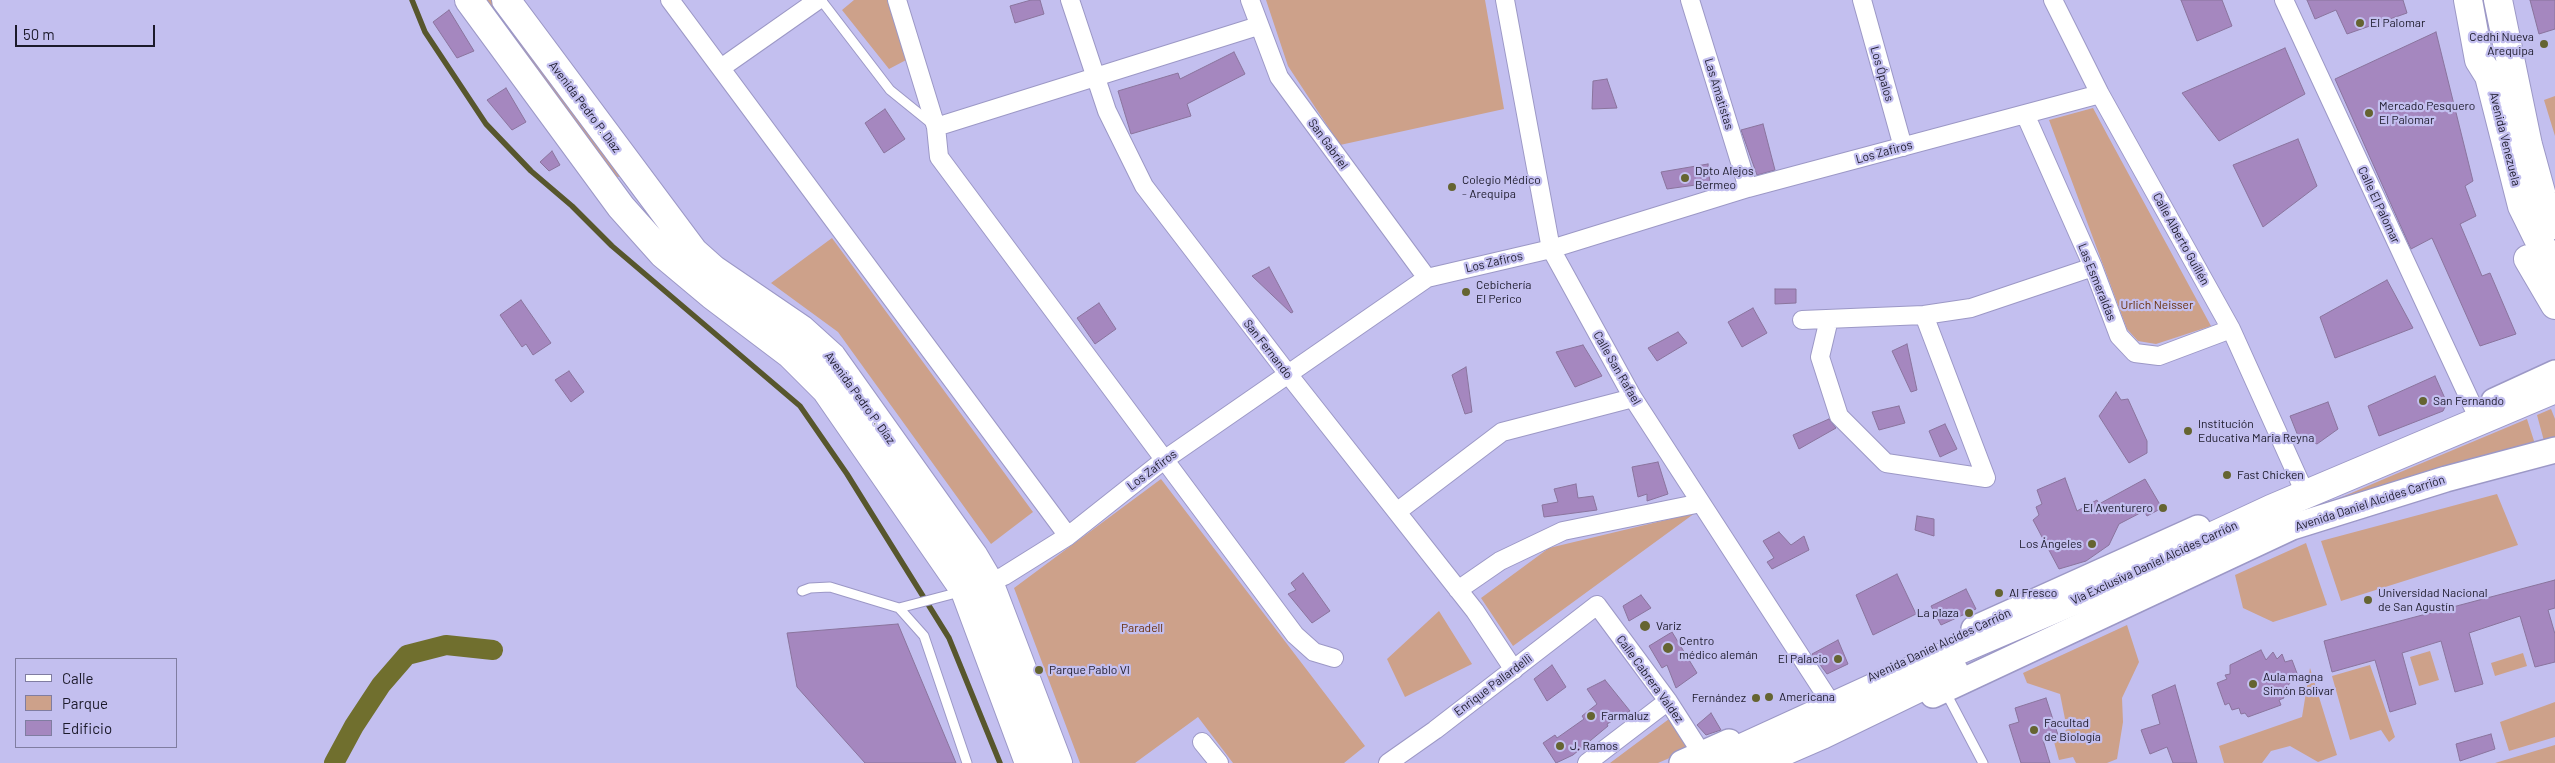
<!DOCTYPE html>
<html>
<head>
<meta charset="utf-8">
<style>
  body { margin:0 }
  #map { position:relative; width:2555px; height:763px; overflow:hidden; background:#c3bfef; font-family:Barlow,sans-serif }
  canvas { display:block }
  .legend { position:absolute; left:15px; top:658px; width:162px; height:90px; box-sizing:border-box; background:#c3bfef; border:1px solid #807da1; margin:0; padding:6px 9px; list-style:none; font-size:15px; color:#1c1a2b }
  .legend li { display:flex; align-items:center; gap:10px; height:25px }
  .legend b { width:25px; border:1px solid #807da1 }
  .scale { position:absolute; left:15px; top:25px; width:140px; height:22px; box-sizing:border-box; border:2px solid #1c1a2b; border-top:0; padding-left:6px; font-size:15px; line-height:18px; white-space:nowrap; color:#1c1a2b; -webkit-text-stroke:4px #c3bfef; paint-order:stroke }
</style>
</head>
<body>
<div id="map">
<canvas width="2555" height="763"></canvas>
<ul class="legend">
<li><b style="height:6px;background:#fff"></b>Calle</li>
<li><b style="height:14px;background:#cda18a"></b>Parque</li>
<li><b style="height:14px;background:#a587bf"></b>Edificio</li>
</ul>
<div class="scale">50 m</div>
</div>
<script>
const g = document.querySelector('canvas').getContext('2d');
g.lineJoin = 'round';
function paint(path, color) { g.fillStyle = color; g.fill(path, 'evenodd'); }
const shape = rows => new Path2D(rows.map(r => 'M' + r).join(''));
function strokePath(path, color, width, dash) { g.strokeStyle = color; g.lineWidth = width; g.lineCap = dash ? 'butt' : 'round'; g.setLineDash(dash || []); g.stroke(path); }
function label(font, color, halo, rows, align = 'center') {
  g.font = font + ' Barlow,sans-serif'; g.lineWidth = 4.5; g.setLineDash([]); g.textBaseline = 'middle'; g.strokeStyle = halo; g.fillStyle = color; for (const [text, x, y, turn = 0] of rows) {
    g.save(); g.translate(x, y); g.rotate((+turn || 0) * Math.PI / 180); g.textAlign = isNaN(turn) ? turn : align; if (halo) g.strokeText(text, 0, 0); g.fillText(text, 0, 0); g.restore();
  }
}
const green = shape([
  [480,0,495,0,624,174,620,177,608,176],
  [854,0,890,0,908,59,889,69,842,10],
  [1266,0,1485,0,1504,109,1340,145,1288,66],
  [2555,96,2555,136,2544,100],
  [2093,108,2109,138,2211,326,2156,344,2138,341,2127,329,2049,120],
  [832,238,1033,512,991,544,838,332,771,283],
  [2551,409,2555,419,2555,439,2544,441,2537,415],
  [2527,419,2535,444,2314,509,2391,476],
  [1161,479,1365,746,1344,763,1233,763,1198,717,1135,763,1080,763,1014,588],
  [2497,494,2518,545,2341,601,2321,541],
  [1695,513,1513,646,1481,598,1549,548],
  [2306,543,2327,605,2273,622,2243,608,2235,575],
  [1439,611,1472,664,1405,697,1387,659],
  [2127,625,2139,662,2122,698,2123,722,2117,759,2107,763,2076,763,2073,757,2059,760,2054,742,2067,729,2060,694,2027,683,2023,673],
  [2430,651,2439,680,2419,686,2410,657],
  [2523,653,2527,666,2495,676,2491,663],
  [2370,665,2395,737,2389,742,2381,730,2350,740,2332,676],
  [2310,668,2337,755,2318,762,2290,746,2271,751,2262,763,2224,763,2219,746,2302,717],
  [2555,702,2555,737,2509,751,2500,722],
  [1669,719,1688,745,1681,753,1658,763,1610,763],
  [2555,745,2555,763,2495,763]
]);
const stream = shape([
  [412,0,425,32,486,124,531,171,572,206,612,246,800,406,847,474,949,638,1000,763]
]);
const canal = shape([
  [334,763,354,726,381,685,407,655,446,645,493,650]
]);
const building = shape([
  [1031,0,1040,0,1044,14,1015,23,1010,6,1031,0],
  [2181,0,2222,0,2232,26,2197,41,2181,0],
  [2307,0,2403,0,2407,13,2347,34,2336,10,2315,19,2307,0],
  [2530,0,2555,0,2555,29,2539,34,2530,0],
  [449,10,474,51,457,58,433,22,449,10],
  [2436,32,2473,181,2465,186,2476,216,2460,224,2482,276,2490,273,2516,334,2480,346,2432,238,2411,249,2335,79,2436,32],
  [2285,48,2305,94,2219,141,2182,93,2285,48],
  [1234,52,1245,74,1187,104,1191,116,1131,134,1118,91,1178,73,1180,79,1234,52],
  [1607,79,1617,108,1592,109,1593,81,1607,79],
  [506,88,526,122,512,130,487,100,506,88],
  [885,109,905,139,884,153,865,123,885,109],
  [1763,124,1775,170,1757,175,1741,130,1763,124],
  [2298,139,2317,186,2263,227,2233,165,2298,139],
  [552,151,560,165,549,171,540,162,552,151],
  [1708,164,1710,183,1667,189,1661,172,1708,164],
  [1269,267,1293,312,1291,313,1252,276,1269,267],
  [2387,280,2413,328,2335,358,2320,317,2387,280],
  [1775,289,1796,289,1796,303,1775,304,1775,289],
  [521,300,551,343,533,355,526,344,522,347,500,315,521,300],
  [1099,303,1116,329,1095,344,1077,318,1099,303],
  [1753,308,1767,333,1742,347,1728,322,1753,308],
  [1678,332,1687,343,1657,361,1648,348,1678,332],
  [1907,344,1917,390,1911,392,1892,351,1907,344],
  [1583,345,1602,376,1575,387,1556,352,1583,345],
  [1466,367,1472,412,1465,414,1452,375,1466,367],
  [569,371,584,392,571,402,555,380,569,371],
  [2435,376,2447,403,2443,411,2379,436,2368,406,2435,376],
  [2116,392,2121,400,2128,399,2147,441,2147,453,2129,463,2099,416,2116,392],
  [2328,402,2338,429,2317,444,2298,436,2290,416,2328,402],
  [1899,406,1905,423,1879,430,1872,412,1899,406],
  [1829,419,1836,428,1799,449,1793,435,1829,419],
  [1945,424,1957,449,1940,457,1929,431,1945,424],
  [1658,462,1668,494,1647,501,1647,494,1638,497,1632,467,1658,462],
  [2065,478,2077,511,2097,500,2099,504,2145,479,2162,508,2147,516,2144,511,2119,524,2109,545,2086,561,2059,569,2033,520,2039,515,2036,507,2042,504,2037,490,2065,478],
  [1576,484,1578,498,1593,496,1597,510,1544,517,1542,505,1558,502,1554,489,1576,484],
  [1917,516,1934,519,1934,536,1915,530,1917,516],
  [1779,532,1791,545,1804,536,1809,550,1772,569,1767,562,1774,558,1763,541,1779,532],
  [1303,573,1330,611,1312,623,1288,594,1296,590,1291,583,1303,573],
  [1897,574,1916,614,1873,635,1856,595,1897,574],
  [2555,580,2555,608,2548,610,2555,634,2555,662,2535,667,2520,616,2469,633,2483,684,2455,692,2441,641,2402,653,2416,704,2390,712,2375,660,2332,672,2324,641,2555,580],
  [1966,589,1976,609,1941,625,1931,606,1966,589],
  [1641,595,1651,608,1629,621,1623,606,1641,595],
  [898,624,956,763,865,763,797,687,787,633,898,624],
  [1672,632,1697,673,1676,688,1667,665,1662,668,1649,646,1672,632],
  [1838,640,1848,664,1827,674,1812,654,1838,640],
  [2261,650,2266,660,2273,652,2277,659,2282,654,2285,662,2292,660,2298,676,2290,679,2290,683,2282,693,2284,698,2279,700,2281,705,2248,717,2245,713,2241,714,2239,708,2232,710,2229,703,2225,705,2217,683,2227,679,2225,675,2230,674,2230,665,2261,650],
  [1552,665,1566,687,1547,701,1534,679,1552,665],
  [1605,680,1630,711,1607,724,1608,726,1573,755,1556,763,1543,743,1555,735,1557,738,1584,719,1582,716,1597,704,1587,689,1605,680],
  [2175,685,2197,763,2173,763,2167,747,2150,754,2141,730,2160,724,2152,695,2175,685],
  [2046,698,2058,735,2043,740,2050,763,2021,763,2009,725,2019,722,2015,708,2046,698],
  [1711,713,1721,730,1706,735,1697,725,1711,713],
  [2491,734,2495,749,2460,761,2456,744,2491,734]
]);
const lane = shape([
  [821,0,890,90,932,124],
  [802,591,810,588,830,587,899,608,960,592],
  [899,608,924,636,967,763],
  [1945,691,1983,763]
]);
const street = shape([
  [670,0,1068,536],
  [897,0,936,127,939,157,1295,635,1314,652,1334,658],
  [1070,0,1107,111,1144,186,1288,374,1475,611,1514,670],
  [1250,0,1279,77,1427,278],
  [1505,0,1551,249,1633,398,1827,697],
  [1690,0,1748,188],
  [1862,0,1903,147],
  [2053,0,2100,94,2231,329,2300,482],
  [2284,0,2474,409],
  [721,68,818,0],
  [2025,114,2093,267,2119,336,2135,353,2159,356,2231,329],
  [936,127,1258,26],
  [1829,319,1820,357,1839,416,1886,463,1986,478,1924,315],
  [1802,320,1924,315,1971,308,2093,267],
  [1398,511,1502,432,1633,398],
  [980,586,1004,576,1068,536,1164,460,1427,278,1551,249,1748,188,2100,94],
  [1458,590,1500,561,1563,531,1701,503],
  [1202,742,1219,763],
  [1388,763,1435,730,1597,605,1668,701,1702,754],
  [1587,763,1668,701]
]);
const secondary = shape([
  [2494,401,2555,373],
  [1974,629,2198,528],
  [1933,695,2292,527,2446,479,2555,450],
  [1682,763,1729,742]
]);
const primary = shape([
  [469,0,621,207,663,254,712,295,790,354,826,390,965,591,1029,763],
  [506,0,694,252,713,269,801,329,832,357,973,555,989,582,1058,763],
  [2468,0,2479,60,2489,76,2522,206,2555,273],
  [2498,0,2528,145,2542,196,2555,225],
  [2528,259,2555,305],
  [1709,763,1908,672,2071,602,2271,509,2555,389],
  [1757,763,1822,735,1954,671]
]);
const markers = [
  [2360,23,5,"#656431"],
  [2544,44,5,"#656431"],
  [2369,113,5,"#656431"],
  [1685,178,5,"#656431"],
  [1452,187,5,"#656431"],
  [1466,292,5,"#656431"],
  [2423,401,5,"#656431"],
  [2188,431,5,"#656431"],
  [2227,475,5,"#656431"],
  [2163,508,5,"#656431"],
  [2092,544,5,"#656431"],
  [1999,593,5,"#656431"],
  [2368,600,5,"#656431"],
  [1969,613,5,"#656431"],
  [1645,626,6,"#656431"],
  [1668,648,6,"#656431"],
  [1838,659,5,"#656431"],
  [1039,670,5,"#656431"],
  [2253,684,5,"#656431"],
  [1769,697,5,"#656431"],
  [1756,698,5,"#656431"],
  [1591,716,5,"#656431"],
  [2034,730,5,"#656431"],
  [1560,746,5,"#656431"]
];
const poiNames = [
  ["El Palomar",2370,23],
  ["Cedhi Nueva",2534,37,"right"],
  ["Arequipa",2534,51,"right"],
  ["Mercado Pesquero",2379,106],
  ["El Palomar",2379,120],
  ["Dpto Alejos",1695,171],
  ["Bermeo",1695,185],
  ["Colegio Médico",1462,180],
  ["- Arequipa",1462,194],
  ["Cebichería",1476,285],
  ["El Perico",1476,299],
  ["San Fernando",2433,401],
  ["Institución",2198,424],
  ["Educativa Maria Reyna",2198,438],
  ["Fast Chicken",2237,475],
  ["El Aventurero",2153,508,"right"],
  ["Los Ángeles",2082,544,"right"],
  ["Al Fresco",2009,593],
  ["Universidad Nacional",2378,593],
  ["de San Agustín",2378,607],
  ["La plaza",1959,613,"right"],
  ["Variz",1656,626],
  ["Centro",1679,641],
  ["médico alemán",1679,655],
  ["El Palacio",1828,659,"right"],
  ["Parque Pablo VI",1049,670],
  ["Aula magna",2263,677],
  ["Simón Bolivar",2263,691],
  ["Americana",1779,697],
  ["Fernández",1746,698,"right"],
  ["Farmaluz",1601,716],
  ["Facultad",2044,723],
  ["de Biología",2044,737],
  ["J. Ramos",1570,746]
];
const streetNames = [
  ["Los Ópalos",1882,74,74],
  ["Las Amatistas",1719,94,73],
  ["Avenida Pedro P. Díaz",585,107,53],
  ["Avenida Venezuela",2505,139,76],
  ["San Gabriel",1328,144,54],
  ["Los Zafiros",1884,152,-15],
  ["Calle El Palomar",2379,205,65],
  ["Calle Alberto Guillén",2181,239,61],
  ["Los Zafiros",1494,262,-13],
  ["Las Esmeraldas",2097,282,68],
  ["San Fernando",1268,349,52],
  ["Calle San Rafael",1617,368,60],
  ["Avenida Pedro P. Díaz",860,398,54],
  ["Los Zafiros",1152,470,-37],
  ["Avenida Daniel Alcides Carrión",2370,503,-18],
  ["Vía Exclusiva Daniel Alcides Carrión",2154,563,-25],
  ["Avenida Daniel Alcides Carrión",1939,645,-25],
  ["Calle Cabrera Valdez",1650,679,54],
  ["Enrique Pallardelli",1493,685,-37]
];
const parkNames = [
  ["Urlich Neisser",2157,305],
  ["Paradell",1142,628]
];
paint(green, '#cda18a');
strokePath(stream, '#57562d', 5.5);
strokePath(canal, '#706f2e', 20);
paint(building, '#a587bf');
strokePath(building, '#8a749d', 1);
strokePath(lane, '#9c98c6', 11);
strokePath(street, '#9c98c6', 20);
strokePath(secondary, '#9c98c6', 28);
strokePath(primary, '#9c98c6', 30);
strokePath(lane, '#fff', 9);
strokePath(street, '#fff', 18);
strokePath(secondary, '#fff', 25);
strokePath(primary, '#fff', 28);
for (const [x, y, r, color] of markers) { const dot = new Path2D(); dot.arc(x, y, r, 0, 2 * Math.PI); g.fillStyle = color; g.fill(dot); strokePath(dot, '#c3bfef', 2); }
label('12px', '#1c1a2b', '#c3bfef', poiNames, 'left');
label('12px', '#1c1a2b', '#c3bfef', streetNames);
label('12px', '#672e09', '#c3bfef', parkNames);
</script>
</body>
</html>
